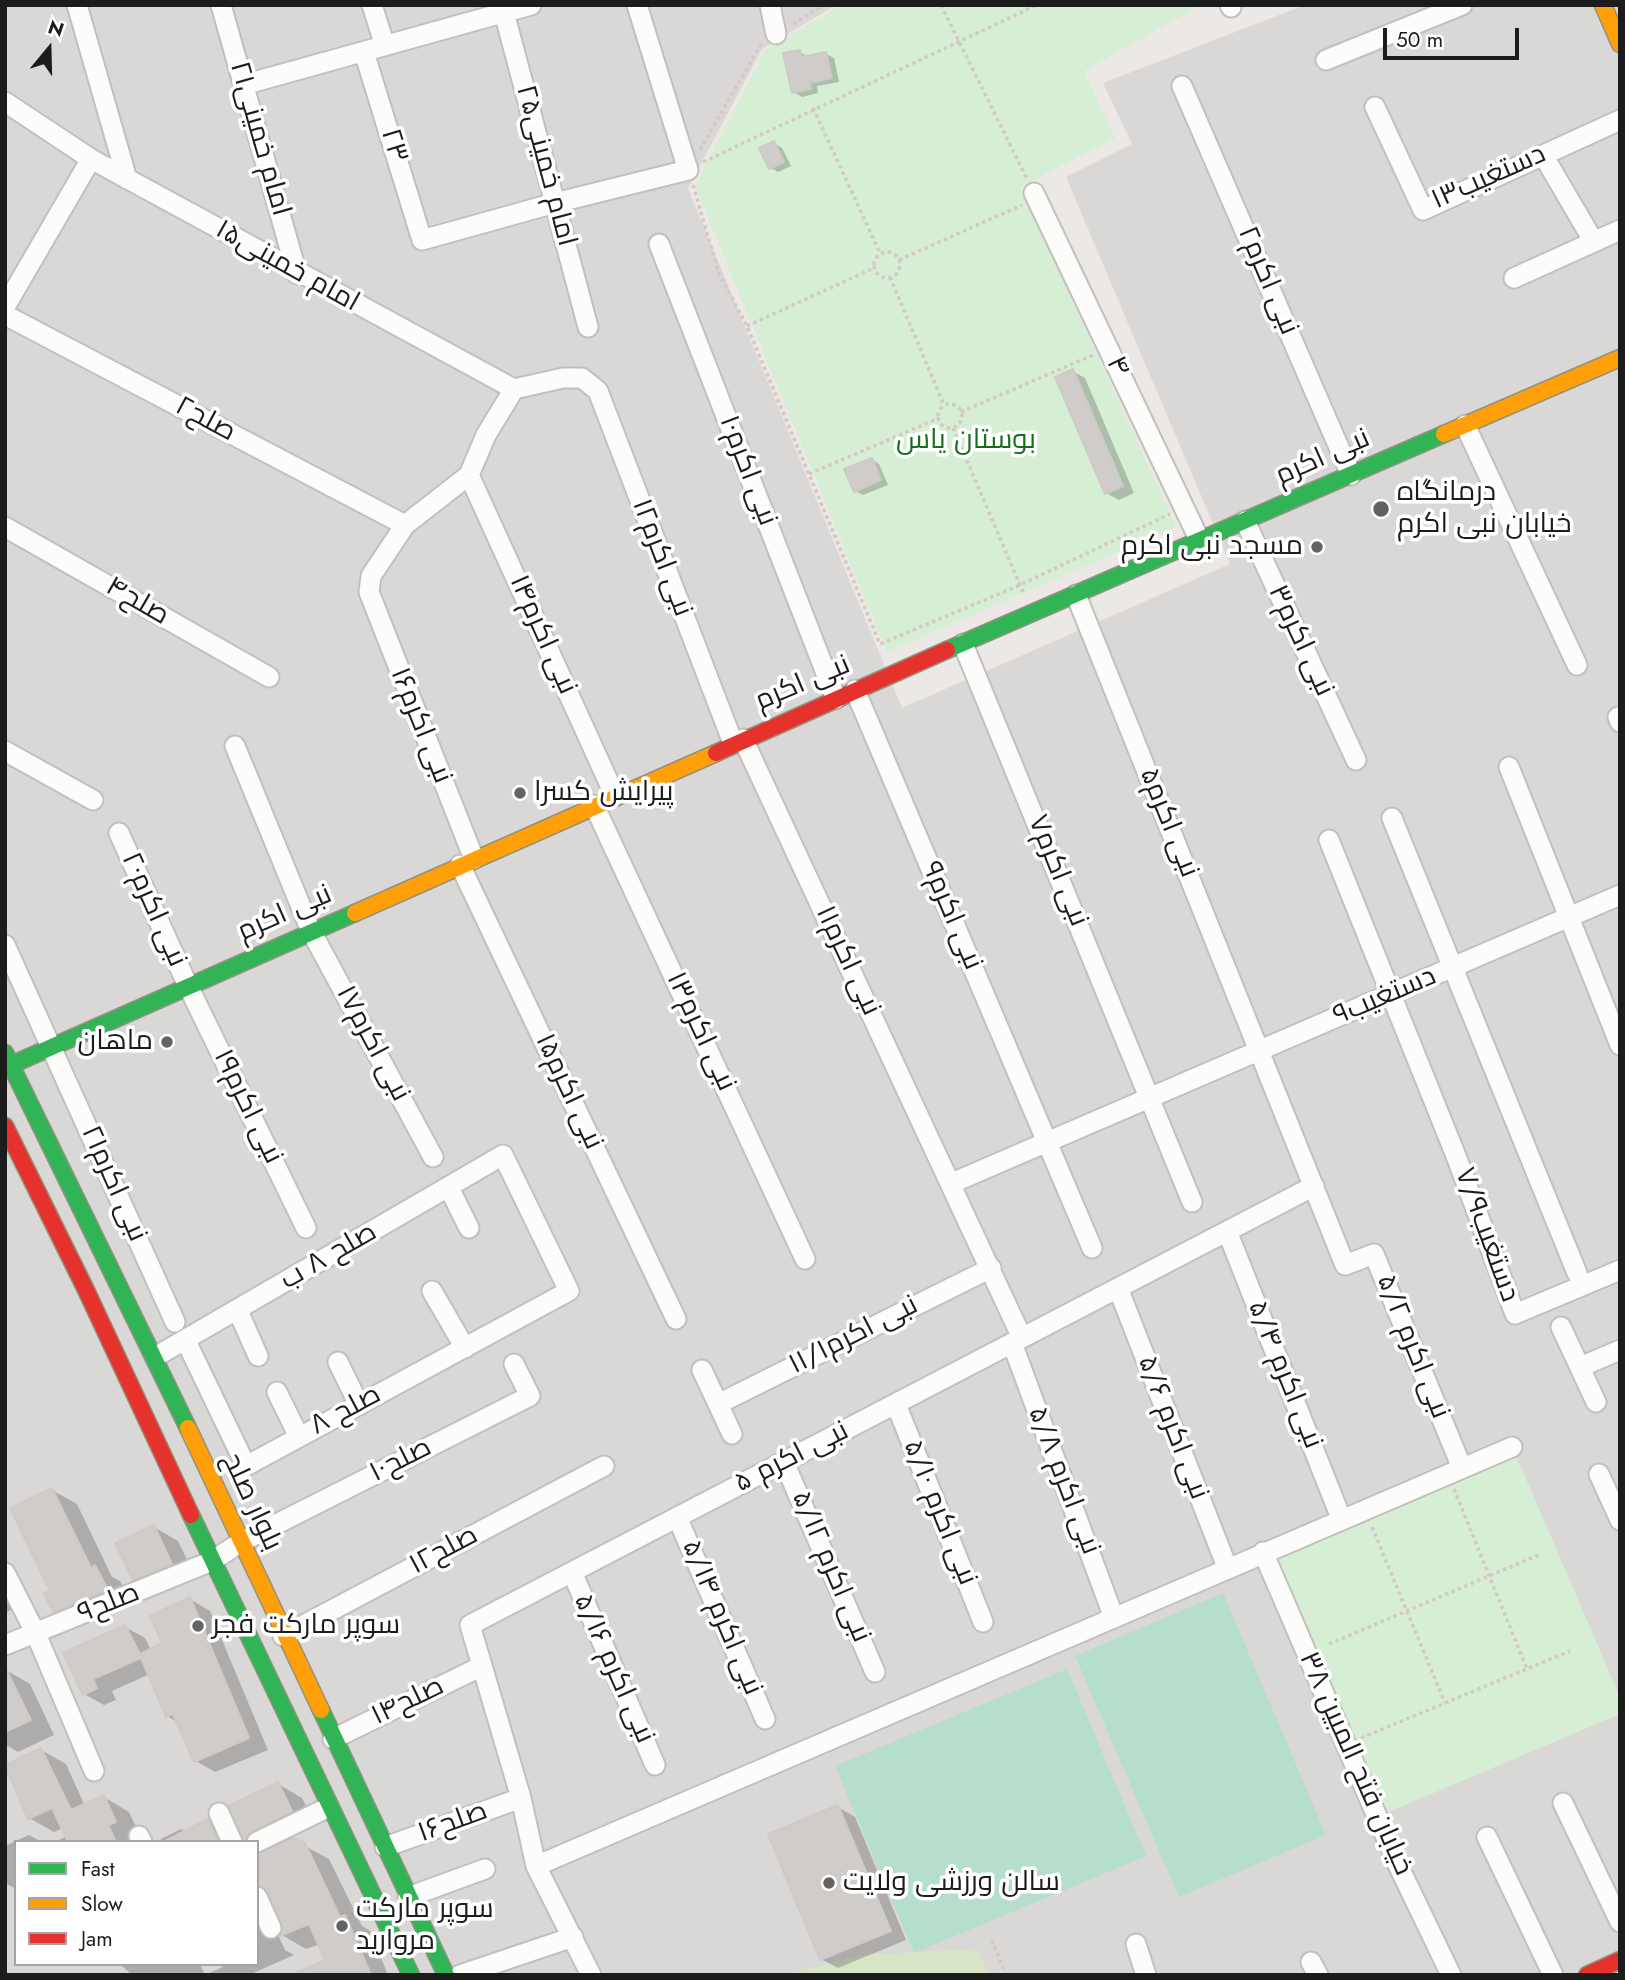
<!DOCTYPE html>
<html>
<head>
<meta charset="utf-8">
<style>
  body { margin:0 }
  #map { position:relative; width:1625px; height:1980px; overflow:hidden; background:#ebe8e5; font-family:Jost,sans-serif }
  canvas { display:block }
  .frame { position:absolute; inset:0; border:7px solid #1c1c1c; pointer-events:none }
  .legend { position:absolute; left:14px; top:1840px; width:245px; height:126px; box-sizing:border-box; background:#fff; border:2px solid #a4a4a4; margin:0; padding:9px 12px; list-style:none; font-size:21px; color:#1c1c1c }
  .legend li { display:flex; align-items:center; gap:14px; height:35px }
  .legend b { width:35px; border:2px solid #a4a4a4 }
  .north { position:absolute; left:14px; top:14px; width:70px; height:70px; -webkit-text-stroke:5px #fff; paint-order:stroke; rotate:19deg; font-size:19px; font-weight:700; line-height:28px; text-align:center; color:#1c1c1c }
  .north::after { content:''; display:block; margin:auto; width:24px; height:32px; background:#1c1c1c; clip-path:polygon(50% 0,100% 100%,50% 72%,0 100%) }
  .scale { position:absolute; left:1383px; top:28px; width:136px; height:32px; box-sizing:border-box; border:4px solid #1c1c1c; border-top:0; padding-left:9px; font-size:21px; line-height:24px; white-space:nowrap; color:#1c1c1c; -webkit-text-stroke:5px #fff; paint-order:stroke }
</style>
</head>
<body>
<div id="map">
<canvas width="1625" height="1980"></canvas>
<div class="frame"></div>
<ul class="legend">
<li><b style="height:9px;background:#30b455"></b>Fast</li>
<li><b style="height:9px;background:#ff9f0a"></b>Slow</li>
<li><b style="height:9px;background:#e5322d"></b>Jam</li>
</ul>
<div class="north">N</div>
<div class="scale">50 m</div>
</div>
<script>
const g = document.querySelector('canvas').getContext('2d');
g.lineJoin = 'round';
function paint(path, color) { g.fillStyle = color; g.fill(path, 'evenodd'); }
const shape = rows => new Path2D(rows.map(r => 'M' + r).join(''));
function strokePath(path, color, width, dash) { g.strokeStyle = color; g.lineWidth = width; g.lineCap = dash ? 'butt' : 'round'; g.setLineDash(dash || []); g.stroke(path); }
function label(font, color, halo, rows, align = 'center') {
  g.font = font + ' Jost,Cairo,sans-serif'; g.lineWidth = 7; g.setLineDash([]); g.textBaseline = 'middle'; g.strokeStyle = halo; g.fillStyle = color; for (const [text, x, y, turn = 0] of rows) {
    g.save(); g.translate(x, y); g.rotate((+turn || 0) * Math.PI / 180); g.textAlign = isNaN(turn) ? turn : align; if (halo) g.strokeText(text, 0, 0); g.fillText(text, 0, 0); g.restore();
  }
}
const residential = shape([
  [5,5,836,5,762,49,688,188,902,708,1230,564,1066,177,1132,144,1103,83,1305,5,1620,5,1620,1975,5,1975],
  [16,1842,257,1842,257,1964,16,1964]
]);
const grass = shape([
  [977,1949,989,1975,784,1975,864,1955]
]);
const park = shape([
  [842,5,1201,5,1084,71,1115,138,1020,187,1176,527,887,652,695,186,765,50],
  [1511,1444,1620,1697,1620,1714,1384,1814,1273,1555]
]);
const pitch = shape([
  [1223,1593,1326,1835,1179,1897,1075,1656],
  [1067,1669,1146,1856,914,1953,835,1766]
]);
const shadow = shape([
  [799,52,807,56,826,54,834,58,839,82,817,86,818,93,802,97,794,92],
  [774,143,782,148,791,166,778,172,771,168],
  [1072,371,1085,378,1134,493,1119,500,1106,493],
  [872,460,879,464,888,485,863,495,855,491],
  [52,1490,77,1504,112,1577,120,1581,132,1604,79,1626,54,1611],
  [154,1527,178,1541,196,1578,159,1593,134,1579],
  [5,1568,23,1603,5,1613],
  [190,1599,210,1611,268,1750,215,1772,196,1761,179,1723,167,1716,150,1674,112,1691,116,1700,104,1705,84,1694,66,1654,125,1627,145,1638,151,1650,165,1643],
  [6,1670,30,1684,54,1735,18,1752,5,1744],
  [41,1750,66,1764,85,1806,104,1797,129,1812,140,1836,133,1842,55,1842,67,1836,63,1828,54,1832,29,1818,5,1767],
  [278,1784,302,1798,316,1826,290,1838,329,1859,362,1926,370,1931,388,1975,295,1975,327,1961,320,1944,306,1949,282,1935,284,1923,275,1902,270,1917,285,1950,294,1955,249,1975,205,1975,223,1967,217,1964,257,1964,257,1842,245,1842,245,1837],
  [261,1835,284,1849,283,1852,261,1839],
  [838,1807,855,1817,906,1940,838,1968,821,1959],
  [208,1821,233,1835,236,1842,163,1842,161,1839,181,1829,186,1832],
  [29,1835,42,1842,16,1842,16,1889,5,1883,5,1846],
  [120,1964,200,1964,205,1975,132,1975]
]);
const building = shape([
  [800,50,801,57,826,52,832,78,810,83,811,89,792,93,783,53,800,50],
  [774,141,784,162,769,169,759,148,774,141],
  [1073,369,1123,486,1105,494,1055,377,1073,369],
  [872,458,881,480,854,492,844,469,872,458],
  [52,1488,91,1568,95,1565,108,1590,53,1612,44,1593,50,1591,10,1508,52,1488],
  [154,1525,172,1564,133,1580,115,1543,154,1525],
  [190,1597,249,1738,194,1762,173,1714,166,1717,141,1658,93,1679,97,1688,83,1695,63,1653,125,1625,140,1654,162,1643,150,1616,190,1597],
  [5,1667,31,1720,5,1732,5,1667],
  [41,1748,71,1810,104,1795,116,1822,108,1825,116,1842,68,1842,52,1808,28,1819,5,1765,41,1748],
  [278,1782,292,1811,252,1831,244,1842,229,1806,278,1782],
  [838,1805,891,1931,820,1960,768,1834,838,1805],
  [208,1819,218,1842,163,1842,208,1819],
  [294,1838,305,1843,340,1917,345,1915,371,1975,291,1975,325,1960,309,1924,280,1936,282,1923,268,1891,257,1885,257,1854,294,1838]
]);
const path = shape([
  [941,5,1027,179],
  [793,24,824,5],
  [813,108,880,253],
  [700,150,762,42],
  [703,162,1037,5],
  [693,185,719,274,747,326,880,644,1020,585,1170,514],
  '874 265a13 13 0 1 1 26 0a13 13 0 1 1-26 0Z',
  [899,260,1022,205],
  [890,277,944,405],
  [747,326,874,268],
  '938 416a12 12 0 1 1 24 0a12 12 0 1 1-24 0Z',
  [961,412,1093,355],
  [953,428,1023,592],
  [809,474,939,418],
  [1454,1489,1527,1669],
  [1372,1527,1445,1703],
  [1329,1644,1541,1554],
  [1361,1738,1570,1651],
  [992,1940,1006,1975]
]);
const street = shape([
  [77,5,127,179],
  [221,5,297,274],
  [372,5,385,46],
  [502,5,588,327],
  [770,5,776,34],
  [1230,5,1231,7],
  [364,52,422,240,555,203,688,170,637,5],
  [1326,60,1462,5],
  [243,85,531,5],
  [1182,86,1351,475],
  [5,102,91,159,514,389,563,378,582,378,598,391,733,743],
  [1375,107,1423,210,1620,120],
  [1543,155,1594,242],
  [1034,193,1200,541],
  [659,244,836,699],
  [1514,278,1620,230],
  [5,307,91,159],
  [5,315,405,525],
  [1465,425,1577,665],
  [469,475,615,796],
  [1245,521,1356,760],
  [5,527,269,677],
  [1076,595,1345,1265,1374,1254,1462,1468],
  [963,644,1192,1202],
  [855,690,1092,1248],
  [1618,717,1620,722],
  [743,739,1022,1338],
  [235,746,311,931,433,1157],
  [5,751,93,800],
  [1509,767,1620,1045],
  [594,805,805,1259],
  [1392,818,1577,1273],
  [119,833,188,986,306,1228],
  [1329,840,1456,1156,1515,1314,1620,1270],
  [474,859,369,592,371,576,405,525,469,475,486,435,514,389],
  [460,865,676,1319],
  [5,945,175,1322],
  [952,1183,1620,895],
  [449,1188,469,1228],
  [1227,1231,1341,1518],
  [1118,1288,1227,1567],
  [432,1291,465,1348],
  [238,1311,258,1356],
  [1561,1327,1596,1402],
  [1012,1343,1114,1618],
  [155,1357,503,1155,569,1291,246,1466,186,1341],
  [338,1362,359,1405],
  [1580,1367,1620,1350],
  [702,1370,732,1434],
  [277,1392,299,1437],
  [718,1404,991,1268],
  [896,1404,983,1622],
  [784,1462,875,1672],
  [1599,1474,1620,1520],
  [677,1517,765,1719],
  [1263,1552,1398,1865,1451,1975],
  [572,1572,655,1765],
  [5,1573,36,1634,94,1771],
  [283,1636,604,1466],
  [5,1645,212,1561,241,1542,530,1396,514,1364],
  [333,1739,482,1666],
  [1563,1803,1620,1922],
  [219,1813,232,1842],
  [139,1836,142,1842],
  [1487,1837,1553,1975],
  [257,1842,329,1807],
  [385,1847,521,1798],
  [536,1866,1512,1447],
  [257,1897,271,1928],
  [408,1897,485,1869],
  [1136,1944,1146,1975],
  [1311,1962,1318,1975],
  [460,1975,573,1937],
  [591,1975,536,1866,521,1798,470,1625,1314,1186]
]);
const fast = shape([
  [947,650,1444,434],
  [5,1053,188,1428],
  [11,1065,355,913],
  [191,1515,411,1975],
  [321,1710,446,1975]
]);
const slow = shape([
  [1603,5,1620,44],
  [1444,434,1620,358],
  [355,913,716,753],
  [188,1428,321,1710]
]);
const jam = shape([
  [716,753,947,650],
  [5,1126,86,1290,191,1515],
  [1587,1975,1620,1960]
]);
const markers = [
  [1381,509,9,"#646362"],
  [1317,547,7,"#646362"],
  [520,793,7,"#646362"],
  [167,1042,7,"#646362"],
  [198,1626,7,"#646362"],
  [829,1883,7,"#646362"],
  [342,1926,7,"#646362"]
];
const streetNames = [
  ["امام خمینی۲۱",259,139,74],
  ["۲۳",393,146,73],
  ["امام خمینی۲۵",545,166,75],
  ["دستغیب۱۳",1489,178,-24],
  ["۱۵امام خمینی",287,267,29],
  ["نبی اکرم۲",1267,281,67],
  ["۴",1117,367,64],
  ["صلح۲",205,420,28],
  ["نبی اکرم",1323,458,-24],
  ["نبی اکرم۱۰",747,471,69],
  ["نبی اکرم۱۲",661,558,69],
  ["صلح۴",137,602,30],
  ["نبی اکرم۱۴",542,635,66],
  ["نبی اکرم۳",1300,641,65],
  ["نبی اکرم",803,684,-23],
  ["نبی اکرم۱۶",420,726,68],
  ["نبی اکرم۵",1168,823,68],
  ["نبی اکرم۷",1057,871,68],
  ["نبی اکرم۲۰",153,910,66],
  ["نبی اکرم",285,914,-24],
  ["نبی اکرم۹",951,916,67],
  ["نبی اکرم۱۱",847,961,65],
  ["دستغیب۹",1385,997,-23],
  ["نبی اکرم۱۳",700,1032,65],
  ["نبی اکرم۱۷",372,1044,62],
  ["نبی اکرم۱۵",568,1092,65],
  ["نبی اکرم۱۹",247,1107,64],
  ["نبی اکرم۲۱",113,1184,66],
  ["دستغیب۷/۹",1486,1235,70],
  ["صلح ۸ ب",329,1257,-30],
  ["نبی اکرم۱۱/۱",854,1336,-27],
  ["نبی اکرم ۵/۲",1412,1347,68],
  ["نبی اکرم ۵/۴",1284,1375,68],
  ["۸ صلح",346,1411,-28],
  ["نبی اکرم ۵/۶",1172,1428,69],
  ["نبی اکرم ۵",792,1458,-27],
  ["صلح۱۰",401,1461,-27],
  ["نبی اکرم ۵/۸",1063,1481,69],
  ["بلوار صلح",251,1502,65],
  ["نبی اکرم ۵/۱۰",939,1513,68],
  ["صلح۱۲",444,1551,-28],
  ["نبی اکرم ۵/۱۲",830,1567,67],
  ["صلح۹",109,1604,-22],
  ["نبی اکرم ۵/۱۴",721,1618,67],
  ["نبی اکرم ۵/۱۶",613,1669,66],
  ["صلح۱۴",408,1702,-26],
  ["خیابان فتح المبین ۳۸",1355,1764,66],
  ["صلح۱۶",453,1823,-20]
];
const parkNames = [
  ["بوستان یاس",966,441]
];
const poiNames = [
  ["درمانگاه",1397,493],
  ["خیابان نبی اکرم",1397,525],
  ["مسجد نبی اکرم",1303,547,"right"],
  ["پیرایش کسرا",534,793],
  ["ماهان",153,1042,"right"],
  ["سوپر مارکت فجر",212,1626],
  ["سالن ورزشی ولایت",843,1883],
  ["سوپر مارکت",356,1910],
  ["مروارید",356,1942]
];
paint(residential, '#dad8d6');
paint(grass, '#d7e5c6');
paint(park, '#d5eed4');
paint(pitch, '#b5decc');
paint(shadow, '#0003');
paint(building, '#d0ccca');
strokePath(building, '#cecac7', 2);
strokePath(street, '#c2c0bf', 23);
strokePath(fast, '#91927f', 19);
strokePath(slow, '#91927f', 19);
strokePath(jam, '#91927f', 19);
strokePath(path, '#d4c8c6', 3.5, [3.5, 3.5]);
strokePath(street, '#fcfcfb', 19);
strokePath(fast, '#30b455', 16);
strokePath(slow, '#ff9f0a', 16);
strokePath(jam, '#e5322d', 16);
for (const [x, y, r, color] of markers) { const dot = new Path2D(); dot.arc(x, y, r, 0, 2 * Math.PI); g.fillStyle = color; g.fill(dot); strokePath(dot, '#fff', 2.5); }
label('28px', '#1c1c1c', '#fff', streetNames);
label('28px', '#156f1d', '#fff', parkNames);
label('28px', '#1c1c1c', '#fff', poiNames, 'left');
</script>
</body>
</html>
